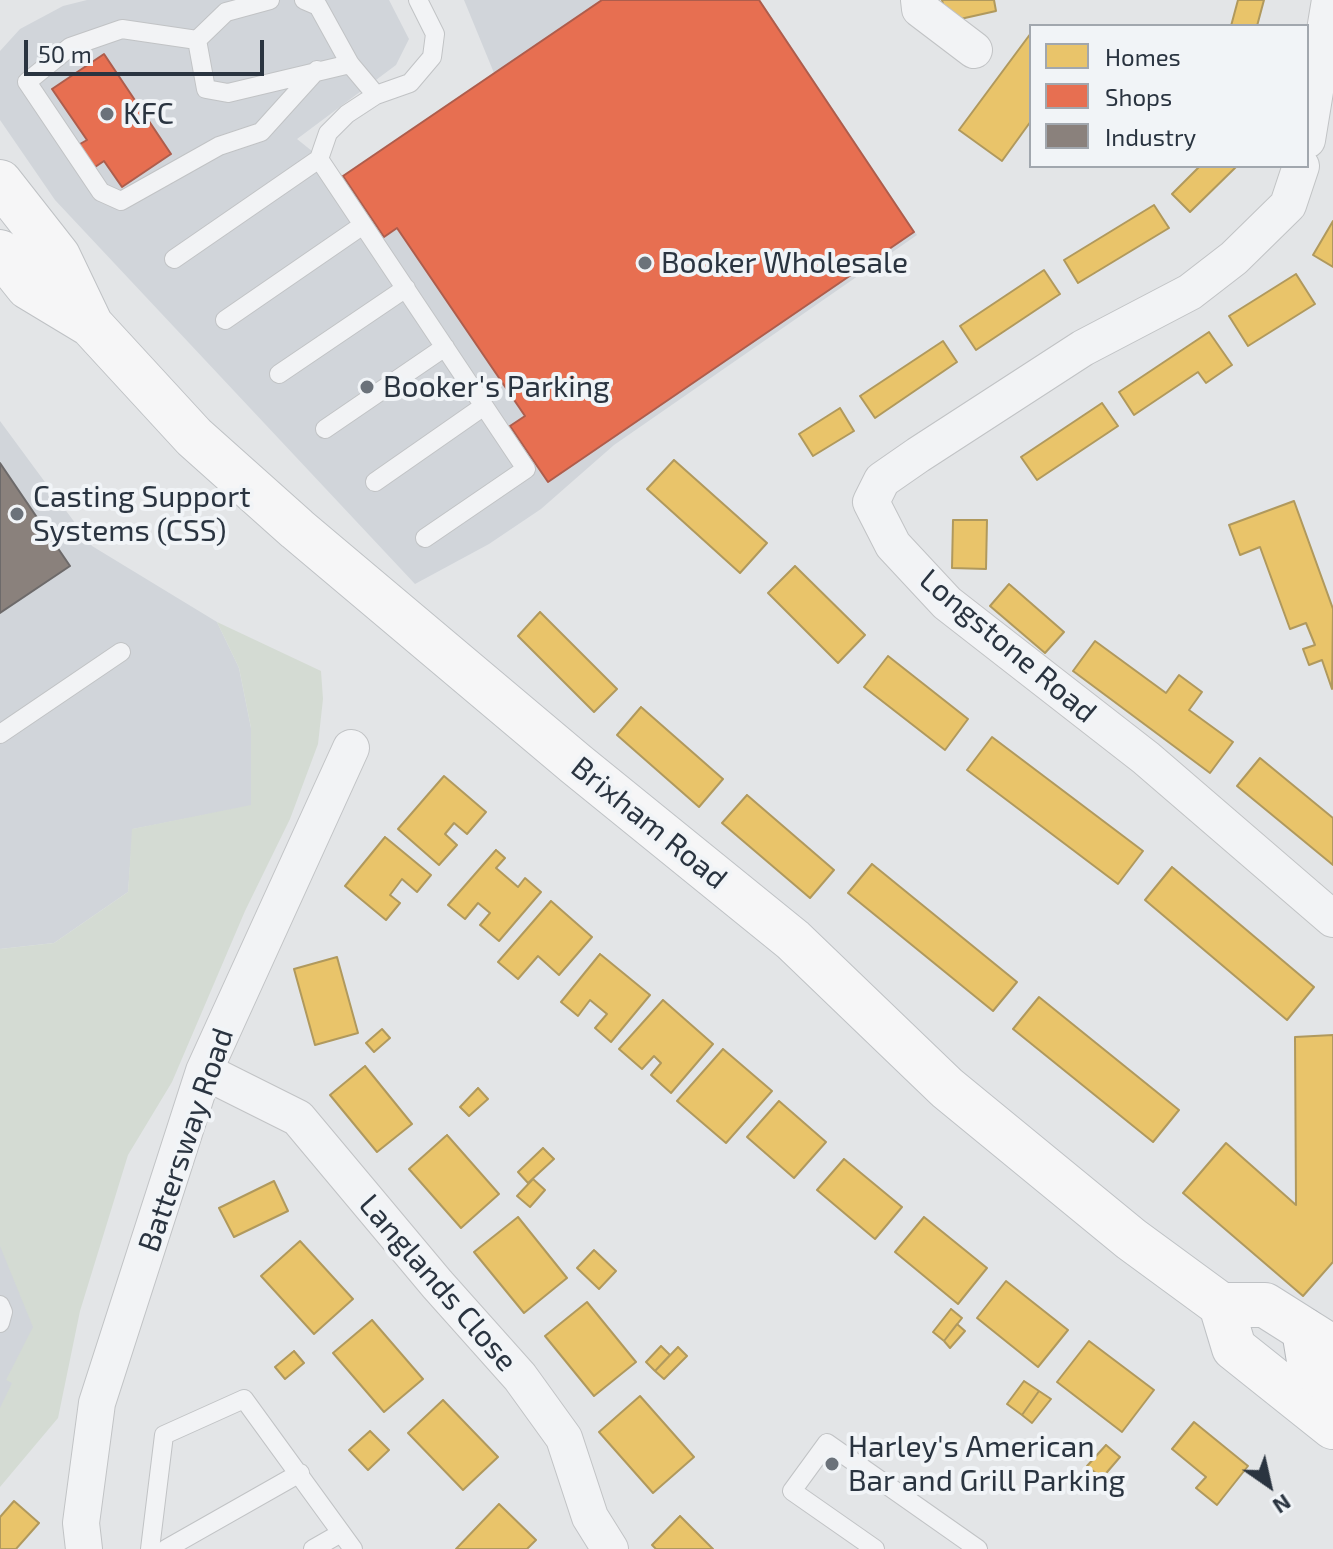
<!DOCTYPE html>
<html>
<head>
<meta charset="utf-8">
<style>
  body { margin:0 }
  #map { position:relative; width:1333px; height:1549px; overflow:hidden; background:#e3e5e7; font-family:"Exo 2",sans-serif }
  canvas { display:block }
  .legend { position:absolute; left:1029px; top:24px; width:280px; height:144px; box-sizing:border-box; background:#f1f4f7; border:2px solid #a1a7ae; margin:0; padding:10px 14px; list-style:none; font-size:24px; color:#2a3440 }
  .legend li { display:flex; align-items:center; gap:16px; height:40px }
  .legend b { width:40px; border:2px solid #a1a7ae }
  .north { position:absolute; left:1229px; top:1445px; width:80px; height:80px; -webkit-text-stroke:6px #f1f4f7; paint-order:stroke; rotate:146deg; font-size:22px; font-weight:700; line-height:32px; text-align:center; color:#2a3440 }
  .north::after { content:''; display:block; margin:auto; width:28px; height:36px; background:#2a3440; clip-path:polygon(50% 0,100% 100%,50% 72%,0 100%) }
  .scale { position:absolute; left:24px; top:40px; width:240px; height:36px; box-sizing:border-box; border:4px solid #2a3440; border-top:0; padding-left:10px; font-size:24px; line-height:28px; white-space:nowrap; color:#2a3440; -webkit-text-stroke:6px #f1f4f7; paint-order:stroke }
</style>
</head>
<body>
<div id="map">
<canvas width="1333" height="1549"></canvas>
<ul class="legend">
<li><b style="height:22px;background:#e9c46a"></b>Homes</li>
<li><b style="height:22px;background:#e76f51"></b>Shops</li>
<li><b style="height:22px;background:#8a817c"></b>Industry</li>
</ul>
<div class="north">N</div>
<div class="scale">50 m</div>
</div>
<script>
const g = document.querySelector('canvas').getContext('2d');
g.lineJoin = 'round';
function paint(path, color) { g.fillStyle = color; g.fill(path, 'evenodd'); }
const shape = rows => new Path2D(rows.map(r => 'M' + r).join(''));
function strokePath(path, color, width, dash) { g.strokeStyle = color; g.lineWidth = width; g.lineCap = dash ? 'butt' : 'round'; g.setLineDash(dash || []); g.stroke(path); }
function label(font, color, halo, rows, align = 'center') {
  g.font = font + ' "Exo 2",sans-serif'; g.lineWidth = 8; g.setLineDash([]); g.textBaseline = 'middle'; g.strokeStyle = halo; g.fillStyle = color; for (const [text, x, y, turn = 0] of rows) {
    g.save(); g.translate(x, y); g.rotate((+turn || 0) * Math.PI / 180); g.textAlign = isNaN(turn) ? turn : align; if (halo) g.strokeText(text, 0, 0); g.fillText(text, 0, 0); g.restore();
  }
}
const built = shape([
  [87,0,389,0,409,39,396,65,297,139,343,176,494,73,464,0,760,0,917,235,614,445,541,509,489,544,415,584,55,200,0,120,0,51,20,29,63,6],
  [0,421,92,546,217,622,239,668,251,728,251,806,133,829,128,892,54,943,0,949],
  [0,1105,41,1336,0,1410]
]);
const green = shape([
  [217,622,321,671,323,699,318,744,290,819,245,911,172,1082,128,1155,80,1311,58,1418,0,1487,0,1408,12,1383,6,1380,33,1327,0,1246,0,949,54,943,128,892,132,829,251,805,251,728,239,668]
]);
const homes = shape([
  [942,0,994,0,996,11,947,22,942,0],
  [1238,0,1264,0,1257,26,1231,26,1238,0],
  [1031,33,1031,121,1002,161,959,130,1031,33],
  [1200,166,1237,166,1190,212,1172,194,1200,166],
  [1154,205,1169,228,1078,283,1064,260,1154,205],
  [1333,221,1333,267,1313,255,1333,221],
  [1044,270,1060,294,976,350,960,326,1044,270],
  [1296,274,1315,304,1248,346,1229,316,1296,274],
  [1209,332,1232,365,1206,383,1198,372,1134,415,1119,392,1209,332],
  [943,341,957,362,875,418,860,396,943,341],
  [1102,403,1118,426,1037,480,1021,457,1102,403],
  [840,408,854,431,813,456,799,434,840,408],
  [674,460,767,543,740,573,647,489,674,460],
  [1294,501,1333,609,1332,689,1322,660,1309,665,1303,649,1315,645,1306,623,1290,629,1260,547,1240,555,1229,525,1294,501],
  [953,520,987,520,986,569,952,568,953,520],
  [795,566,865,635,838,663,768,593,795,566],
  [1009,584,1064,632,1045,653,990,606,1009,584],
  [540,612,617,689,594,712,518,636,540,612],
  [1095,641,1166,693,1179,675,1202,692,1189,710,1233,742,1210,773,1073,671,1095,641],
  [888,656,968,719,945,750,864,687,888,656],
  [641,707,723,779,699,807,617,735,641,707],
  [992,737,1143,851,1118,884,967,770,992,737],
  [1260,758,1333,818,1333,865,1237,786,1260,758],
  [444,776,486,812,467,834,454,823,445,834,457,845,439,865,398,829,444,776],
  [747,795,834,870,810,898,722,823,747,795],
  [385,837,431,875,417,892,402,879,390,895,400,903,386,920,345,886,385,837],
  [496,850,505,858,496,868,518,887,525,878,541,892,499,941,480,925,490,913,478,903,465,919,448,905,496,850],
  [872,864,1017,982,993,1011,848,893,872,864],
  [1172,867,1314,987,1287,1020,1145,900,1172,867],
  [551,901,592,937,559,975,538,956,518,979,498,962,551,901],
  [600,954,650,995,611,1042,595,1028,607,1014,590,1000,578,1016,561,1002,600,954],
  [337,957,358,1033,315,1045,294,969,337,957],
  [1039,997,1179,1110,1153,1142,1013,1029,1039,997],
  [663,1000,713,1044,671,1093,651,1075,661,1063,654,1056,642,1069,619,1049,663,1000],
  [382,1029,390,1038,374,1052,366,1043,382,1029],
  [1333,1035,1333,1262,1303,1296,1183,1193,1226,1143,1296,1205,1295,1037,1333,1035],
  [723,1049,772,1091,726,1143,677,1101,723,1049],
  [365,1066,412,1124,377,1152,330,1095,365,1066],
  [478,1088,488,1099,469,1116,460,1107,478,1088],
  [779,1101,826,1142,794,1178,747,1137,779,1101],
  [447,1135,499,1194,461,1228,409,1169,447,1135],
  [543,1148,554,1159,528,1183,518,1172,543,1148],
  [844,1159,902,1207,875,1239,817,1190,844,1159],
  [533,1179,545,1190,530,1207,517,1196,533,1179],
  [274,1181,288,1211,234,1237,219,1208,274,1181],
  [518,1217,567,1278,524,1313,474,1252,518,1217],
  [924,1217,987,1268,958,1304,895,1252,924,1217],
  [300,1241,353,1299,314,1334,261,1276,300,1241],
  [594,1250,616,1271,599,1289,577,1268,594,1250],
  [1006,1281,1068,1330,1038,1367,977,1318,1006,1281],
  [587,1302,636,1362,594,1396,545,1336,587,1302],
  [951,1309,962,1318,944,1341,933,1332,951,1309],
  [372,1320,423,1379,384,1412,333,1353,372,1320],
  [957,1324,965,1331,950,1348,944,1341,957,1324],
  [1089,1341,1154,1390,1122,1432,1057,1382,1089,1341],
  [661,1346,670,1355,655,1371,646,1362,661,1346],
  [678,1347,687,1356,664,1379,655,1371,678,1347],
  [294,1351,304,1363,285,1379,275,1367,294,1351],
  [1024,1381,1039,1391,1022,1415,1007,1404,1024,1381],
  [1039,1391,1051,1399,1032,1423,1022,1415,1039,1391],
  [640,1396,694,1457,653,1493,599,1432,640,1396],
  [443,1400,498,1457,463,1490,408,1433,443,1400],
  [1194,1422,1248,1466,1217,1505,1196,1488,1206,1477,1172,1449,1194,1422],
  [370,1431,389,1450,368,1470,349,1450,370,1431],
  [1106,1445,1120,1457,1102,1478,1087,1466,1106,1445],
  [14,1501,39,1523,16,1549,0,1549,0,1517,14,1501],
  [499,1504,536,1540,527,1549,456,1549,499,1504],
  [680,1516,713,1549,656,1549,652,1545,680,1516]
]);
const shops = shape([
  [602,0,759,0,914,232,548,482,510,426,525,416,397,228,384,237,343,176,602,0],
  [104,54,171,154,122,187,104,161,89,171,73,148,87,140,52,89,104,54]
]);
const industry = shape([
  [0,463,70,566,0,613,0,463]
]);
const service = shape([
  [270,0,226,12,197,40,206,89,228,93,350,64],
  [304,0,318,6,350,64,376,95],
  [418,0,435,34,432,57,410,83,376,95,347,114,328,133,319,159,526,469,425,538],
  [197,40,122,29,70,47,27,82,101,192,121,201,219,146,261,132,317,70],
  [174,259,319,159],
  [225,320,363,225],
  [279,374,406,288],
  [325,429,445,347],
  [375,482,484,406],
  [0,734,121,652],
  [0,1305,3,1312,0,1323],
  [150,1549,164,1435,244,1399,353,1549],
  [166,1549,300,1473],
  [313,1549,341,1533],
  [875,1549,792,1491,827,1443,978,1549]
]);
const minor = shape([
  [919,0,920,9,974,50],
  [1307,140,1330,0],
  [1301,166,1288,205,1234,258,1190,292,1083,348,918,455,882,480,871,502,893,545,947,603,1146,758,1333,919],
  [204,1071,298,1118,437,1284,520,1377,564,1438,590,1517,610,1549],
  [84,1549,81,1523,97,1403,204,1071,351,748]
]);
const primary = shape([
  [0,182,58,256,91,325],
  [0,252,28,287,91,325,194,437,297,529,576,764,793,940,947,1088,1131,1239,1221,1305,1234,1348,1333,1427],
  [1221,1305,1265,1305,1333,1348]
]);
const trunk = shape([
  [1304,1330,1310,1367,1333,1385]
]);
const markers = [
  [107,114,8,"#6b727a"],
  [645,263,8,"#6b727a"],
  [367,387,8,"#6b727a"],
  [17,514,8,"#6b727a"],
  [832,1464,8,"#6b727a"]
];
const poiNames = [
  ["KFC",123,114],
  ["Booker Wholesale",661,263],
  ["Booker's Parking",383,387],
  ["Casting Support",33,497],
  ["Systems (CSS)",33,531],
  ["Harley's American",848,1447],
  ["Bar and Grill Parking",848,1481]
];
const streetNames = [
  ["Longstone Road",1008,646,40],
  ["Brixham Road",649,823,39],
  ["Battersway Road",186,1140,-71],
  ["Langlands Close",438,1283,49]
];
paint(built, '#d1d5da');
paint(green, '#d4dbd3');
paint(homes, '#e9c46a');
strokePath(homes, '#b0995d', 2);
paint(shops, '#e76f51');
strokePath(shops, '#ae5d4c', 2);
paint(industry, '#8a817c');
strokePath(industry, '#6d6a6a', 2);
strokePath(service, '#c1c3c5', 20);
strokePath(minor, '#c1c3c5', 38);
strokePath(primary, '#bfc2c5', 46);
strokePath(trunk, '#b5b8bc', 46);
strokePath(service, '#f2f3f5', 18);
strokePath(minor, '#f2f3f5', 36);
strokePath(primary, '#f6f6f7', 44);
strokePath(trunk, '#f6f6f7', 44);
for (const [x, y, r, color] of markers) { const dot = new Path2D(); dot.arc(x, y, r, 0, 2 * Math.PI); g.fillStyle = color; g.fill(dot); strokePath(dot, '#f1f4f7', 3); }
label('30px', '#2a3440', '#f1f4f7', poiNames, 'left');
label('30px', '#2a3440', '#f1f4f7', streetNames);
</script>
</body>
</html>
